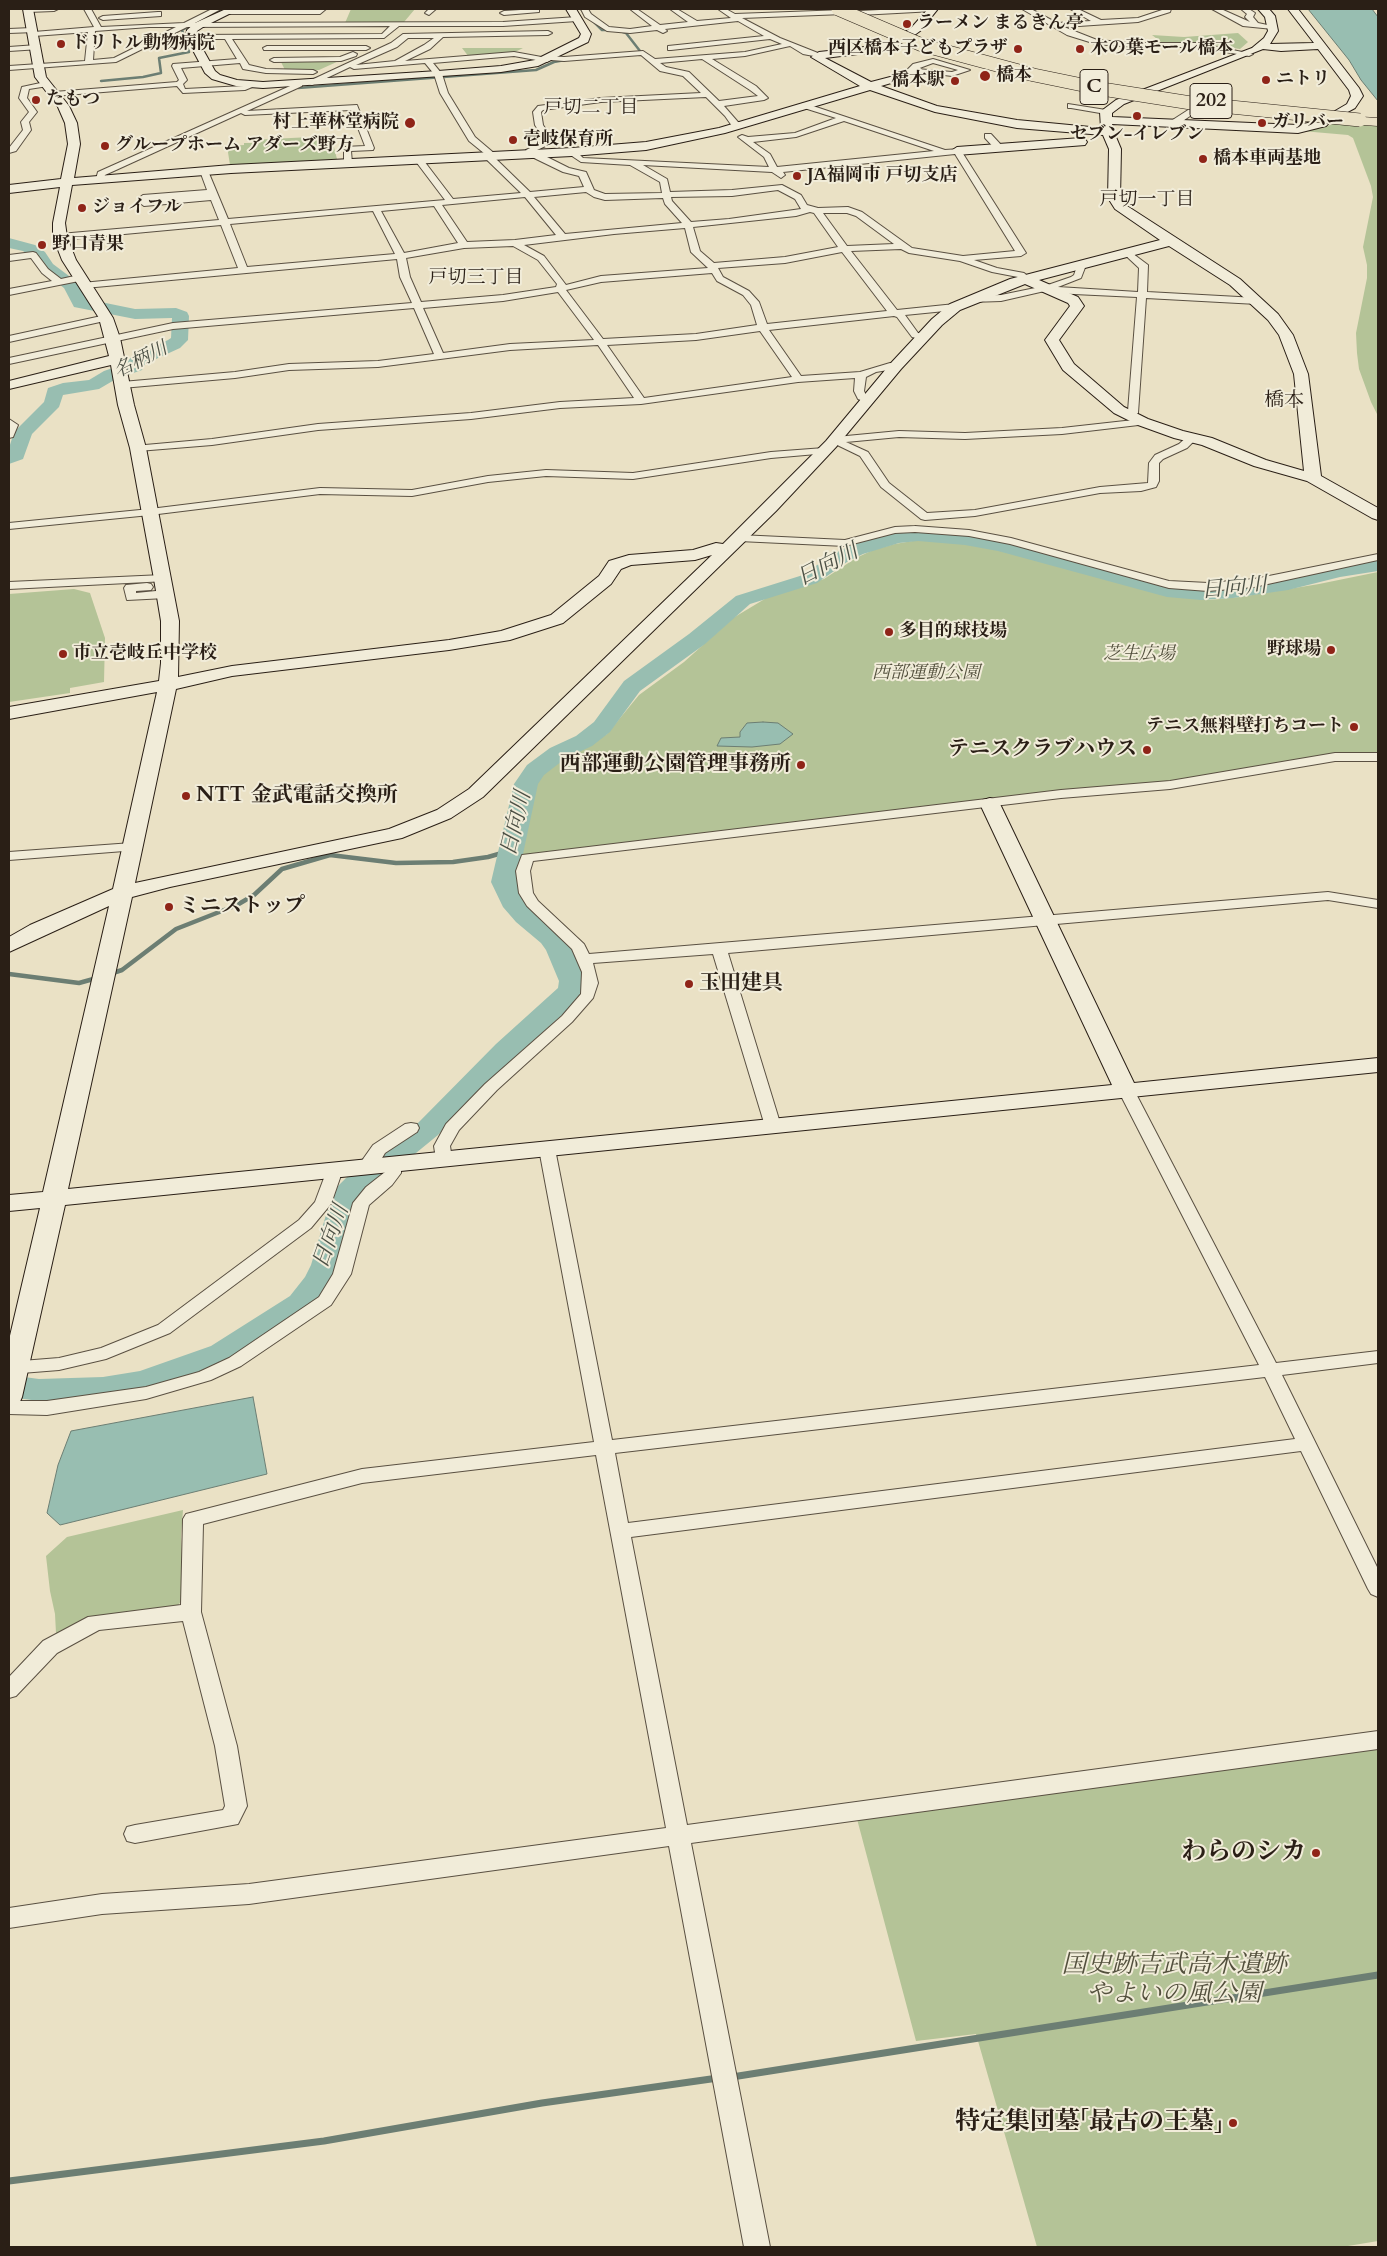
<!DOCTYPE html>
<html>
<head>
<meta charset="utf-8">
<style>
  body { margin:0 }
  #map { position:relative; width:1387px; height:2256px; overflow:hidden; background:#eae1c5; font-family:Cardo,serif }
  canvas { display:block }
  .frame { position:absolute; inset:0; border:10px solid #2a1f16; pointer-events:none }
</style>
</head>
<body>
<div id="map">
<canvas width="1387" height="2256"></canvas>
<div class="frame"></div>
</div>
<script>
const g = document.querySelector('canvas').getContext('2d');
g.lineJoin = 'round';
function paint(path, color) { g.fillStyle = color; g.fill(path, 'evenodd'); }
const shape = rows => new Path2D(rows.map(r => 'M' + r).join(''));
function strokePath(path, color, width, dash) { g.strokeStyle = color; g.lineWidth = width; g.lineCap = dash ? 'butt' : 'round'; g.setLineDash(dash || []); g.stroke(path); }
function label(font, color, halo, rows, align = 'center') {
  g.font = font + ' Cardo,"Noto Serif JP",serif'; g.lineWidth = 4; g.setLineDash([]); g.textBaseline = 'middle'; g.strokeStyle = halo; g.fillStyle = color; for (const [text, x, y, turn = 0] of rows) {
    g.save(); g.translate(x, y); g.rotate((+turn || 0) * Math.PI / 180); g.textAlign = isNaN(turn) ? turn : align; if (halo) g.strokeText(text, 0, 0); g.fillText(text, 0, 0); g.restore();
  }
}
const green = shape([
  [351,9,415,9,404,22,345,23],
  [1238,33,1248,42,1240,49,1207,44,1161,42,1152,35,1184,37],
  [462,48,523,48,513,53,469,57],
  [341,60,319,70,285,70,281,62],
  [1335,123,1378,126,1378,416,1371,402,1359,369,1357,353,1356,333,1367,278,1367,265,1363,247,1373,197,1371,186,1353,138,1348,135,1302,131,1323,128],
  [331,136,337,159,230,165,227,146,244,145,244,143,252,143,251,140],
  [924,539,982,546,1162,594,1210,600,1240,597,1319,584,1378,572,1378,753,1328,755,1162,782,521,855,529,797,535,780,544,770,607,734,639,695,684,662,733,618,768,597,824,579,856,558,873,550,895,544],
  [74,589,90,593,105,638,104,682,70,688,70,693,9,702,9,594],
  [183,1510,181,1536,183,1599,175,1609,56,1633,55,1614,50,1591,46,1556,67,1537],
  [1378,1746,1378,2241,1342,2247,1037,2247,976,2034,916,2041,857,1819]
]);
const water = shape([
  [1308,9,1372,9,1378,17,1378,101,1361,80,1349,60,1308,9],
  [763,722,778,723,793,734,780,744,752,747,717,746,721,738,740,737,740,732,747,723,763,722],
  [253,1397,267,1474,60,1525,47,1513,58,1465,71,1431,253,1397]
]);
const streamFar2 = shape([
  [581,9,602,30,612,30],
  [208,17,225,9],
  [620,31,626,33,640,51,636,54],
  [101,81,143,77,161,73,159,58,189,52,182,30,192,25],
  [298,88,536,70,554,62,565,60]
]);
const streamFar1 = shape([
  [9,974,79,983,97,978],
  [110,974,122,970,176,929,237,905,254,895,282,869,330,855,396,863,453,862,488,857,509,851]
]);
const stream = shape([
  [732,2077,1378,1975],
  [9,2181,324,2141,542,2103,718,2078]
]);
const river = shape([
  [9,238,35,245,45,252,53,264,77,282,86,299,135,309,176,308,187,312,189,316,188,340,180,348,145,364,142,370,116,379,99,389,63,395,59,407,32,434,23,459,9,464,9,448,14,432,44,402,48,388,63,383,89,380,104,371,127,363,130,358,168,340,171,338,172,318,135,319,74,307,64,288,41,270,33,258,23,251,9,248,9,238],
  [918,529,965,533,1000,539,1168,585,1201,588,1233,586,1288,578,1339,565,1378,559,1378,571,1340,577,1288,590,1233,598,1201,600,1167,597,998,551,965,545,918,541,899,543,863,554,847,562,817,583,750,604,705,644,640,691,610,732,592,746,566,758,544,775,538,784,517,882,524,900,534,912,559,931,572,949,585,981,584,989,571,1007,516,1056,438,1135,361,1198,341,1265,329,1288,312,1310,233,1362,144,1393,103,1399,39,1401,9,1397,9,1375,39,1379,103,1377,140,1371,211,1346,290,1296,305,1277,311,1265,332,1195,336,1188,346,1178,418,1123,496,1044,558,988,559,981,546,950,541,943,516,922,503,907,491,882,514,784,527,765,550,748,576,736,594,722,624,681,689,634,736,596,803,575,833,554,849,546,897,531,918,529]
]);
const street = shape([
  [25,9,58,9,54,11,28,12,25,9],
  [84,9,91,9,101,27,184,23,212,9,221,9,195,23,503,22,577,17,581,19,577,21,503,26,399,26,384,38,232,39,249,65,266,69,313,70,317,72,313,74,266,73,243,69,240,63,181,68,187,80,183,84,185,89,244,86,253,83,257,85,245,90,183,93,177,86,54,96,50,94,54,92,177,82,179,80,172,66,173,64,237,59,225,39,188,39,187,37,191,35,382,34,390,26,187,27,116,62,9,70,9,66,85,61,88,32,34,36,30,34,34,32,94,27,84,9],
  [149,27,176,27,114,58,93,60,95,31,149,27],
  [326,9,320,14,228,14,224,12,228,10,326,9],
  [429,9,436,9,429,15,425,13,429,9],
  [537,9,539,10,539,12,504,15,500,13,504,11,537,9],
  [581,9,588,9,591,14,609,27,630,29,652,26,630,9,637,9,660,25,688,22,670,9,677,9,697,21,731,18,718,9,726,9,735,14,844,10,848,12,844,14,742,18,780,38,823,55,819,57,803,54,790,46,745,56,712,59,756,86,768,98,764,100,724,106,738,122,743,123,743,127,732,126,725,116,706,97,601,102,543,110,541,112,543,125,554,142,535,151,569,168,586,172,594,190,605,194,662,193,660,182,630,165,581,162,569,154,569,150,575,150,583,158,769,167,764,157,738,137,742,135,748,137,795,133,836,118,801,107,800,105,804,103,945,150,960,149,1026,253,1021,256,974,260,997,268,1024,273,1031,279,1026,282,1018,277,992,272,960,261,909,253,901,249,851,251,897,310,955,304,960,307,955,310,905,315,918,333,926,335,928,337,923,340,912,337,897,317,894,316,769,330,801,376,860,372,890,363,900,364,900,368,876,372,866,377,864,391,867,397,873,400,868,403,858,399,854,391,855,378,798,382,641,404,560,408,471,419,318,430,212,445,138,451,134,450,134,446,212,439,318,424,471,413,560,402,634,398,598,345,510,350,378,367,289,370,235,378,122,388,117,385,122,382,235,372,289,364,378,361,434,354,414,308,173,329,9,364,9,358,173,323,412,303,400,277,397,259,85,288,80,285,82,283,238,268,221,225,60,240,56,237,60,234,219,220,211,200,144,206,140,203,139,198,143,195,207,190,200,171,204,168,208,171,228,219,445,200,414,159,418,157,421,157,453,199,521,193,485,158,485,154,469,141,440,93,434,74,425,63,354,69,350,67,312,85,305,83,391,43,403,34,548,31,552,33,548,35,443,37,430,49,405,61,514,52,547,58,551,56,564,57,643,51,655,59,745,52,782,44,770,39,671,50,668,50,668,46,764,36,738,21,665,29,667,31,663,33,657,30,630,33,607,31,585,17,581,9],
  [408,38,434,38,424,45,395,61,356,65,397,47,408,38],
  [641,55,660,71,683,76,701,93,601,98,538,106,533,112,535,125,545,141,526,150,530,156,563,172,579,176,584,187,530,192,495,158,495,154,475,137,448,93,442,74,433,63,514,56,547,62,551,60,564,61,641,55],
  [702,59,750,90,758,96,719,101,689,72,666,67,660,63,702,59],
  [844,121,934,151,777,167,770,154,753,142,796,137,844,121],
  [955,154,1015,251,963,256,912,248,862,212,848,207,818,208,807,205,801,195,782,185,732,190,670,192,667,179,643,165,772,172,781,178,785,175,783,172,955,154],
  [778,190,795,199,801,209,729,219,691,222,672,201,671,197,732,196,778,190],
  [586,192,594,197,605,200,663,198,665,204,682,223,565,234,534,197,586,192],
  [525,197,556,235,515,240,467,242,442,205,525,197],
  [434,206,458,243,404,253,381,211,434,206],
  [373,211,395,254,247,267,230,224,373,211],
  [810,212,814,213,838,247,785,257,714,263,700,251,693,227,796,216,810,212],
  [823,213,847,213,856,216,894,244,847,246,823,213],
  [685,228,691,252,708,268,601,276,566,285,544,256,524,245,614,234,685,228],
  [513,246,538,260,557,284,556,287,503,295,421,302,410,277,406,258,464,248,513,246],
  [842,252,887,311,767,324,759,302,749,291,723,277,718,268,785,263,842,252],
  [712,273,717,281,743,295,751,305,757,325,696,334,603,339,566,290,601,282,712,273],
  [558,292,594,340,510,344,443,353,423,308,503,301,558,292],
  [760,331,792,377,644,398,607,345,696,340,760,331],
  [899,9,938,9,934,11,860,15,856,13,860,11,899,9],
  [1022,9,1031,9,1057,23,1091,21,1070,9,1078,9,1101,20,1138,18,1165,9,1171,9,1170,12,1138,22,1064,27,1097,40,1134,43,1196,43,1253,54,1249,56,1196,47,1134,47,1096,44,1067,35,1022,9],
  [1212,9,1221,9,1250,22,1245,17,1247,14,1241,9,1249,9,1255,13,1253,17,1258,23,1277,27,1273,29,1243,26,1212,9],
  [158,12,161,12,161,16,103,20,99,18,103,16,158,12],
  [32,28,35,28,35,32,9,33,9,29,32,28],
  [37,45,40,45,40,49,9,51,9,47,37,45],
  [267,46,366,46,370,48,366,50,264,50,263,48,267,46],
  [353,52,357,54,356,56,341,61,274,62,270,60,274,58,340,57,353,52],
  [933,59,970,70,952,76,928,73,911,74,894,81,890,79,907,70,913,64,933,59],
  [933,63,958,70,952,72,917,69,933,63],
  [45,82,49,84,48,86,29,89,27,98,37,112,29,122,31,130,16,151,9,153,9,148,23,130,21,122,29,112,19,98,22,87,45,82],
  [299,82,302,82,302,86,247,111,357,105,374,148,373,150,351,151,352,163,348,165,344,163,344,147,365,146,351,110,245,115,241,113,105,175,103,181,96,179,98,172,299,82],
  [1199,103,1206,105,1177,125,1171,125,1171,121,1199,103],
  [1068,104,1106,110,1110,112,1106,114,1071,108,1068,108,1068,104],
  [985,134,991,134,1003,147,1003,151,997,151,985,138,985,134],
  [1128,250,1148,265,1147,292,1257,298,1262,301,1257,304,1146,298,1138,413,1132,417,1128,418,1123,415,1128,411,1137,297,1053,293,1049,290,1001,301,971,302,966,299,971,296,1001,295,1045,286,1071,277,1074,275,1078,263,1081,262,1086,265,1081,278,1058,287,1138,292,1139,268,1123,253,1128,250],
  [33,252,36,253,48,269,61,279,79,275,84,278,79,281,9,295,9,289,52,281,42,273,31,258,9,261,9,255,33,252],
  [106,315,109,316,109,320,9,342,9,336,106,315],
  [9,419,18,425,13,437,9,438,9,419],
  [1143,419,1148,422,1147,424,1062,434,965,439,899,437,846,442,868,452,889,483,927,513,975,510,1100,487,1148,483,1149,463,1155,455,1179,444,1188,436,1196,436,1197,438,1187,448,1163,459,1159,463,1159,481,1156,487,1141,491,1100,493,975,516,925,520,921,519,881,487,860,456,829,441,836,437,899,431,965,433,1062,428,1143,419],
  [824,448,829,451,828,453,771,458,633,479,546,476,488,482,412,496,320,494,150,515,9,529,9,523,150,509,320,488,412,490,488,476,546,470,633,473,771,452,824,448],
  [915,526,969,530,1011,538,1169,581,1208,583,1254,579,1378,554,1378,560,1254,587,1208,591,1169,588,1010,544,969,536,915,532,895,533,845,546,739,541,733,538,739,535,845,540,895,527,915,526],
  [163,575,169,579,167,581,9,589,9,582,163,575],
  [147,583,151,584,153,587,151,590,136,591,136,593,166,590,172,594,166,598,127,600,124,588,126,585,147,583],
  [1335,753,1378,753,1378,761,1335,761,1170,789,1061,798,533,861,530,871,533,893,538,901,584,944,589,954,1328,892,1378,900,1378,908,1328,900,728,953,781,1126,779,1130,773,1131,767,1130,765,1126,713,954,593,963,598,983,593,998,572,1022,497,1090,459,1130,450,1146,452,1159,450,1163,438,1163,436,1159,434,1146,446,1124,485,1084,562,1016,581,994,582,972,572,949,527,906,519,893,516,871,522,855,1061,790,1170,781,1335,753],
  [132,843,139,847,137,850,9,860,9,852,132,843],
  [1126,1085,1132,1087,1134,1090,1276,1363,1378,1351,1378,1363,1282,1375,1378,1569,1378,1597,1371,1594,1368,1589,1301,1451,631,1537,687,1825,1378,1731,1378,1749,691,1843,770,2247,744,2247,669,1846,249,1904,102,1914,9,1928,9,1908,102,1894,249,1884,666,1828,596,1455,362,1483,203,1524,201,1612,237,1746,247,1806,238,1824,135,1843,127,1841,124,1834,127,1827,135,1825,223,1810,225,1806,215,1746,183,1621,99,1630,57,1653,16,1696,9,1698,9,1677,43,1641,88,1617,181,1605,183,1519,186,1514,362,1469,594,1442,539,1149,541,1145,547,1144,553,1145,555,1149,612,1440,1259,1365,1118,1090,1120,1087,1126,1085],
  [1265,1377,1295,1439,628,1523,615,1453,1265,1377],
  [411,1123,417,1124,419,1128,417,1132,385,1153,375,1170,363,1170,361,1162,373,1145,405,1124,411,1123],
  [393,1159,399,1160,401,1164,401,1173,392,1185,369,1205,351,1274,331,1305,241,1366,211,1380,146,1399,47,1415,9,1414,9,1401,47,1401,146,1387,199,1372,229,1358,319,1297,333,1274,353,1203,366,1187,385,1172,385,1164,387,1160,393,1159],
  [332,1165,338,1166,340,1170,340,1178,331,1204,311,1228,170,1333,106,1359,59,1370,9,1374,9,1362,59,1358,101,1348,158,1325,299,1220,315,1202,324,1178,324,1170,326,1166,332,1165]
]);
const secondary = shape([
  [23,9,33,9,46,77,69,106,77,123,80,144,74,178,231,165,572,148,646,142,719,128,860,86,811,57,819,52,874,46,893,41,912,27,928,9,937,10,920,31,901,45,874,52,825,58,871,82,894,76,898,77,900,79,898,81,881,86,937,106,1017,120,1101,128,1100,112,1116,100,1252,48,1264,38,1268,31,1265,17,1258,9,1269,9,1275,16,1278,31,1270,44,1314,43,1288,9,1298,9,1359,88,1363,96,1355,108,1331,121,1326,126,1298,133,1112,124,1113,130,1121,149,1120,198,1124,204,1240,279,1278,314,1293,335,1308,374,1321,476,1378,508,1378,520,1372,518,1307,481,1254,466,1202,445,1174,438,1138,425,1114,413,1063,370,1045,340,1070,306,1068,303,1025,284,960,310,942,325,901,369,836,447,776,511,483,797,451,818,402,838,170,887,132,897,68,1189,1112,1085,980,804,983,800,990,798,997,800,1000,804,1134,1083,1378,1058,1378,1072,65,1205,22,1397,19,1404,9,1406,9,1340,40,1208,9,1211,9,1195,43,1192,109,906,9,952,9,937,30,925,113,889,157,692,9,719,9,707,159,681,161,663,161,621,154,579,130,448,118,405,111,365,9,389,9,381,109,356,99,318,62,260,53,237,53,223,60,187,9,193,9,185,61,179,68,144,65,123,58,107,35,77,23,9],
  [1263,49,1281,51,1318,49,1349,90,1351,96,1347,104,1318,121,1298,125,1112,117,1112,113,1124,104,1263,49],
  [870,90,935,112,1017,128,1103,135,1109,149,1108,198,1115,209,1160,240,1010,279,950,304,932,319,891,363,826,441,723,544,716,543,693,550,629,555,609,561,599,576,551,615,501,631,449,640,232,666,178,677,179,621,146,448,134,405,120,338,113,318,76,260,67,237,65,223,72,185,231,173,572,156,646,150,725,133,870,90],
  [1169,246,1230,285,1268,320,1279,335,1294,374,1304,471,1266,460,1212,438,1183,431,1148,419,1124,407,1074,364,1059,340,1084,306,1078,297,1039,280,1169,246],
  [712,555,469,789,437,810,389,829,135,883,176,689,232,676,449,650,510,640,563,623,611,584,621,569,631,565,695,560,712,555],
  [226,9,239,9,203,27,197,31,196,37,215,71,220,75,237,80,263,82,438,71,501,66,535,60,579,38,581,34,566,9,576,9,591,34,588,42,538,66,501,72,263,88,236,86,212,79,205,73,186,37,187,30,195,23,226,9],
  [1081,138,1085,139,1087,142,1085,145,957,155,951,151,957,147,1081,138]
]);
const highway = shape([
  [1328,115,1378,118,1378,126,1323,122,1321,119,1328,115]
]);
const highwayBridge = shape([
  [838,9,922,45,1034,75,1102,89,1191,103,1360,120]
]);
const markers = [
  [907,24,5,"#8f2418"],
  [61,44,5,"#8f2418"],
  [1018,49,5,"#8f2418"],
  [1080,49,5,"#8f2418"],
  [985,76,6,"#8f2418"],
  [1266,80,5,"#8f2418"],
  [955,81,5,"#8f2418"],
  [36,100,5,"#8f2418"],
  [1137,116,5,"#8f2418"],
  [410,123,6,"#8f2418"],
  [1262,123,5,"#8f2418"],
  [513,140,5,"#8f2418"],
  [105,146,5,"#8f2418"],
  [1203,159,5,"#8f2418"],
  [797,176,5,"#8f2418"],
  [82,208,5,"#8f2418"],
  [42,245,5,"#8f2418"],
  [889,632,5,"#8f2418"],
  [1331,650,5,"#8f2418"],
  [63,654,5,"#8f2418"],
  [1354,727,5,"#8f2418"],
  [1147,750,5,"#8f2418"],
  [801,765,5,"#8f2418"],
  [186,796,5,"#8f2418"],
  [169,907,5,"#8f2418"],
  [689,984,5,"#8f2418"],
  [1316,1853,5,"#8f2418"],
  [1233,2123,5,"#8f2418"]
];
const farPoinames = [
  ["ラーメン まるきん亭",917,24],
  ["ドリトル動物病院",71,44],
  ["西区橋本子どもプラザ",1008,49,"right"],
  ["木の葉モール橋本",1090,49],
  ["橋本",996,76],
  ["ニトリ",1276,80],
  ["橋本駅",945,81,"right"],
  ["たもつ",46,100],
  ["村上華林堂病院",399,123,"right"],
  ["ガリバー",1272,123],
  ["セブン-イレブン",1137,135,"center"],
  ["壱岐保育所",523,140],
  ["グループホーム アダーズ野方",115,146],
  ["橋本車両基地",1213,159],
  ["JA福岡市 戸切支店",807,176],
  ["ジョイフル",92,208],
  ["野口青果",52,245],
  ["多目的球技場",899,632],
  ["野球場",1321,650,"right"],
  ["市立壱岐丘中学校",73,654],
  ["テニス無料壁打ちコート",1344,727,"right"]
];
const farParknames = [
  ["芝生広場",1139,655],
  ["西部運動公園",926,674]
];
const farNeighbourhoodnames = [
  ["戸切二丁目",591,109],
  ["戸切一丁目",1147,201],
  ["戸切三丁目",476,279]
];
const farWaternames = [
  ["名柄川",141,361,-27]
];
const shields = [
  [1094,87,28],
  [1211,101,42]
];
const shieldNames = [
  ["C",1094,87],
  ["202",1211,101]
];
const farQuarternames = [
  ["橋本",1284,401]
];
const poiNames = [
  ["テニスクラブハウス",1137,750,"right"],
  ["西部運動公園管理事務所",791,765,"right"],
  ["NTT 金武電話交換所",196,796],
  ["ミニストップ",179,907],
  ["玉田建具",699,984]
];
const waterNames = [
  ["日向川",828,566,-27],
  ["日向川",1234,589,-5],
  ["日向川",517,824,-76],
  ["日向川",332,1237,-70]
];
const nearPoinames = [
  ["わらのシカ",1306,1853],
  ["特定集団墓「最古の王墓」",1223,2123]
];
const nearParknames = [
  ["国史跡吉武高木遺跡",1174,1966],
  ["やよいの風公園",1174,1995]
];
paint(green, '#b4c397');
paint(water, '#98beb1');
strokePath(water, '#6c7e73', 1);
strokePath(streamFar2, '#6c7e73', 2.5);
strokePath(streamFar1, '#6c7e73', 4.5);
strokePath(stream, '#6c7e73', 7);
paint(river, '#98beb1');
strokePath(street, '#5a5042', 2);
strokePath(secondary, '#2a1f16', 2);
strokePath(highway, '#2a1f16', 1);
paint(street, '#f1ecd9');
paint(secondary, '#f1ecd9');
paint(highway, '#eae1c5');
strokePath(highwayBridge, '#2a1f16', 14, []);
strokePath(highwayBridge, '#eae1c5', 13);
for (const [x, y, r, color] of markers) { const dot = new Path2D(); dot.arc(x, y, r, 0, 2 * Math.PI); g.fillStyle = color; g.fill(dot); strokePath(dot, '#f1ecd9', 2); }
label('bold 18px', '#2a1f16', '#f1ecd9', farPoinames, 'left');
label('italic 18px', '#53503d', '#f1ecd9', farParknames);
label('19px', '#2a1f16', '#f1ecd9', farNeighbourhoodnames);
label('italic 19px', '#4b4f44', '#f1ecd9', farWaternames);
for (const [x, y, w] of shields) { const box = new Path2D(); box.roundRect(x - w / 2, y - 17.5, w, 35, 4); g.fillStyle = '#f1ecd9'; g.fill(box); strokePath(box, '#2a1f16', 1); }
label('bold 20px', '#2a1f16', null, shieldNames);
label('20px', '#2a1f16', '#f1ecd9', farQuarternames);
label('bold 21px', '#2a1f16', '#f1ecd9', poiNames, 'left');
label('italic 22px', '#4b4f44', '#f1ecd9', waterNames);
label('bold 25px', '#2a1f16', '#f1ecd9', nearPoinames, 'right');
label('italic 25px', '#53503d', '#f1ecd9', nearParknames);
</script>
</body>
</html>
